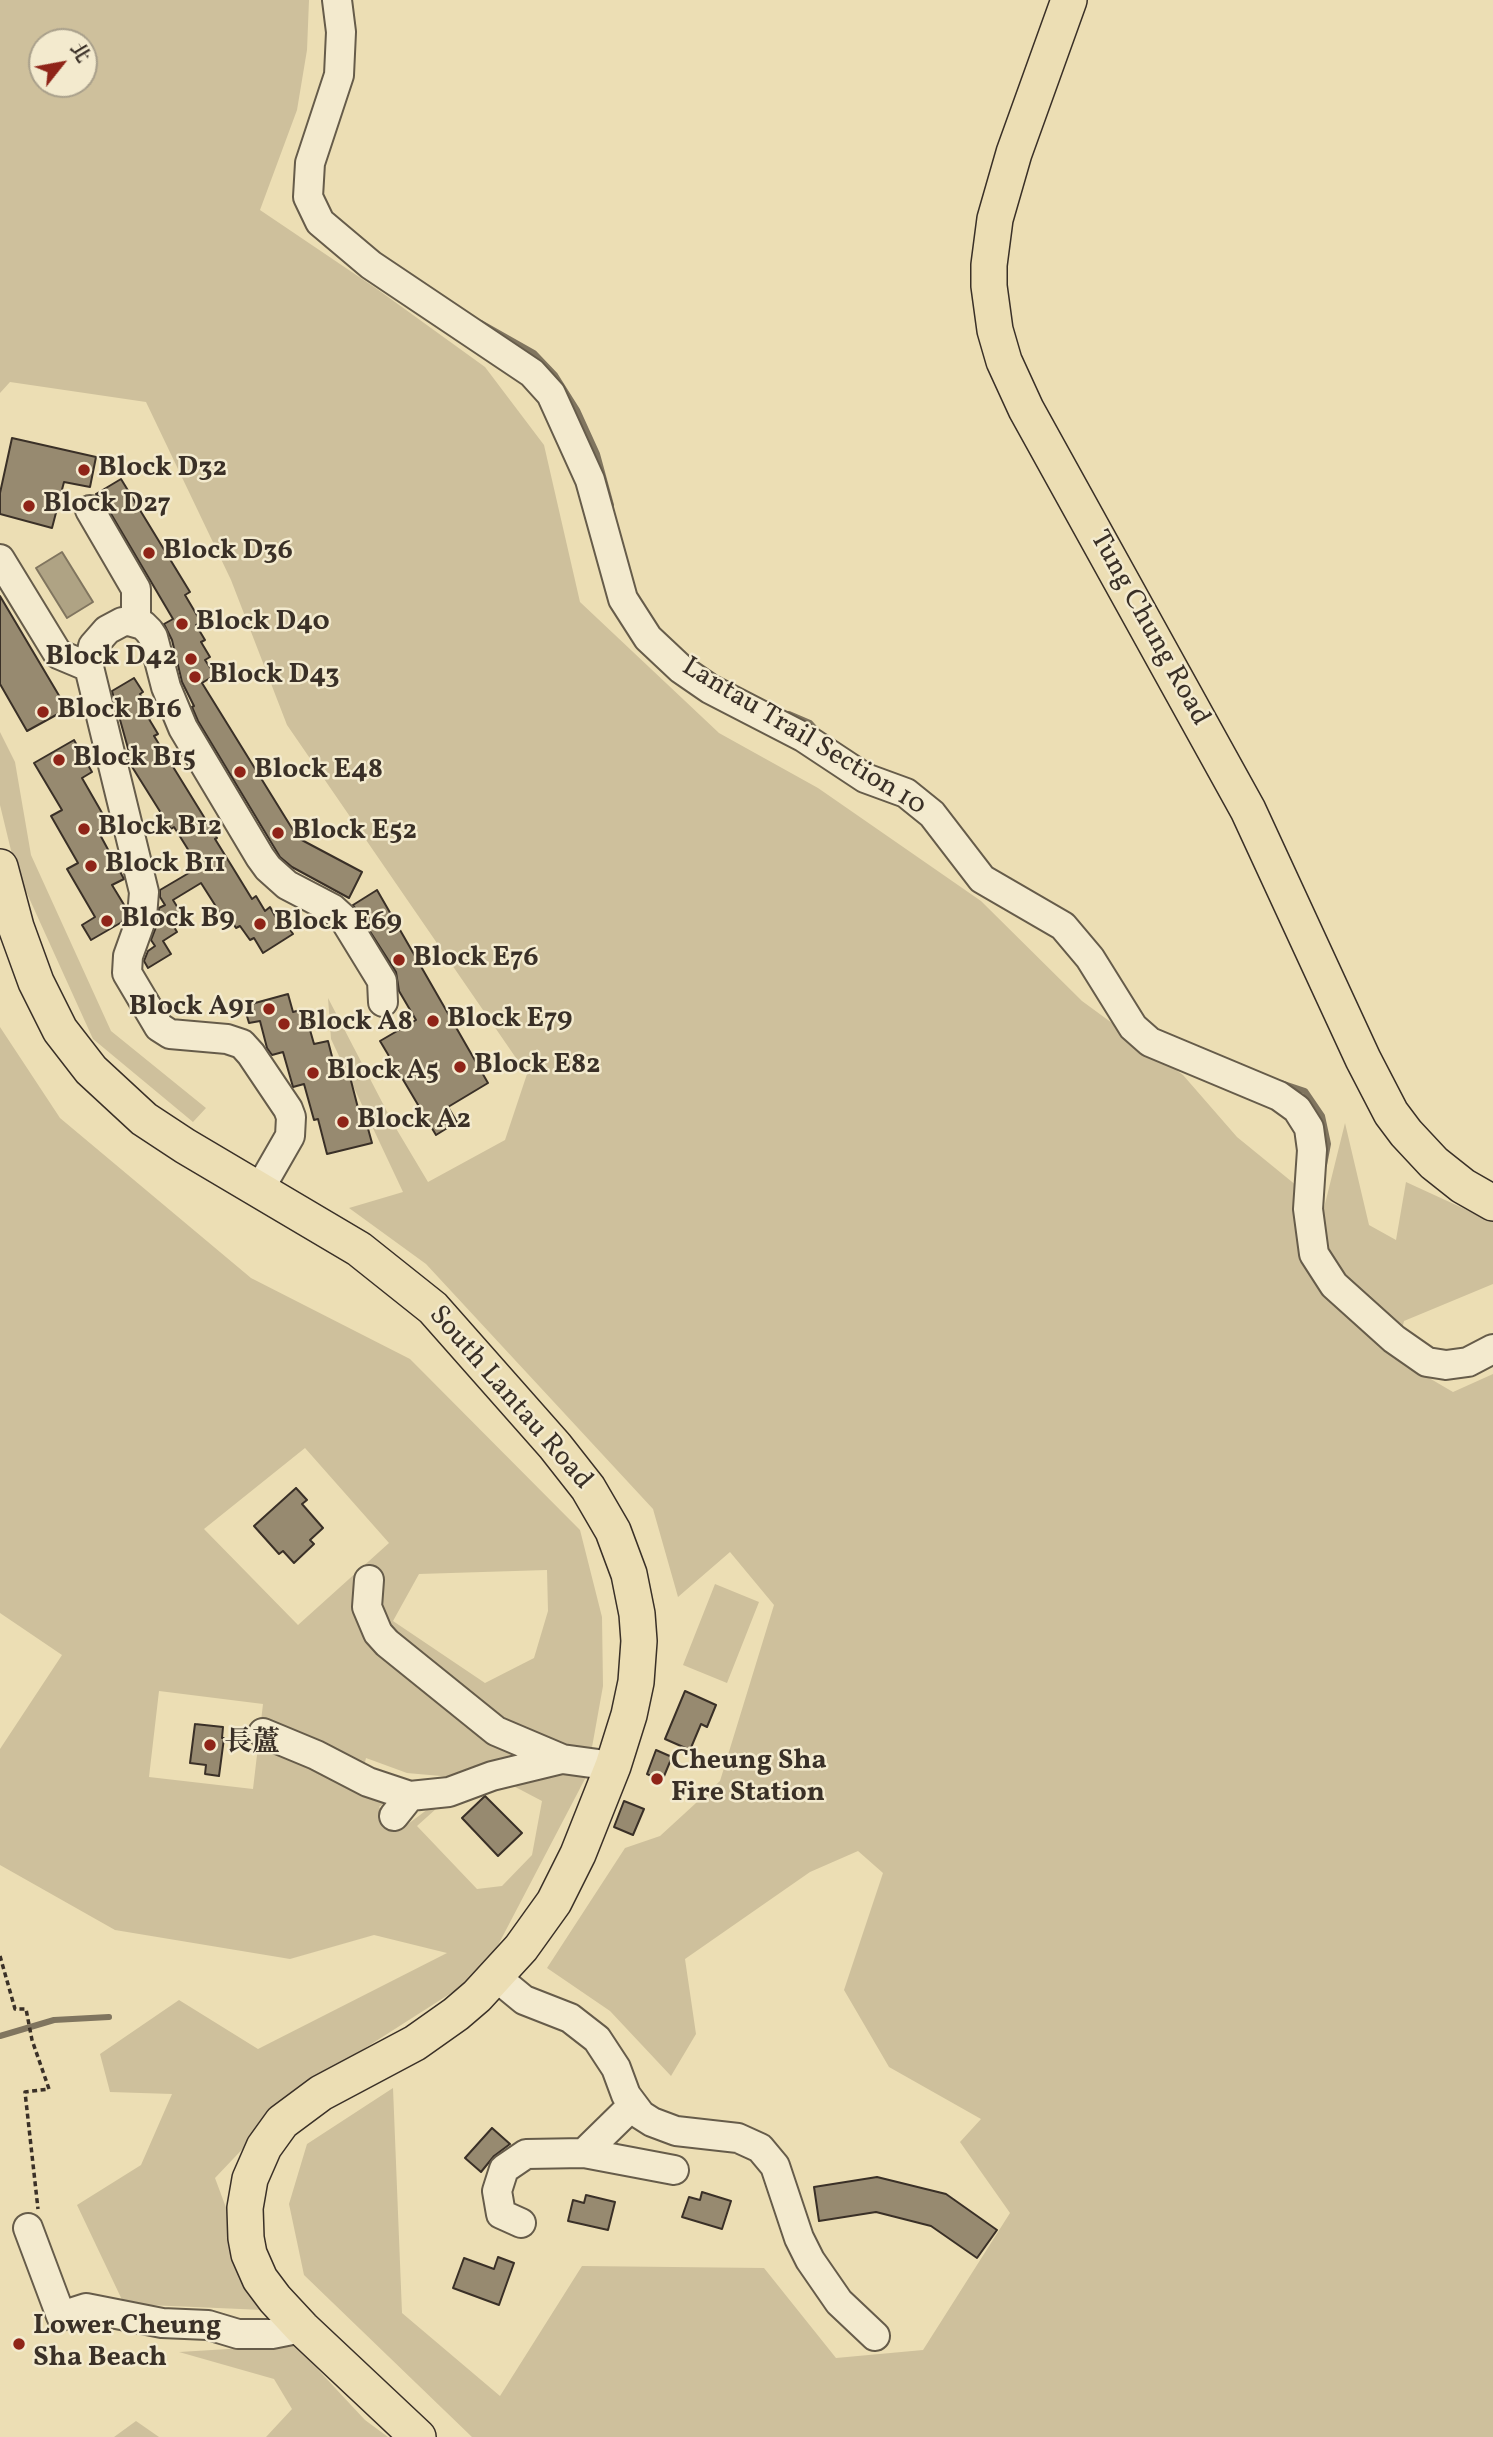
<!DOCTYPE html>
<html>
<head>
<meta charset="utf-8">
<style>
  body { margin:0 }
  #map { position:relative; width:1493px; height:2437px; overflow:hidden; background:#ecdeb4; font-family:Vollkorn,"Noto Serif TC",serif }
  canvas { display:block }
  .north { position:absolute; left:28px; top:28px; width:70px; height:70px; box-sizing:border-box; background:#f3eace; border:2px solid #a9a08b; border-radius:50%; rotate:59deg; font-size:19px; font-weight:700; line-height:28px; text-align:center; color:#3a3027 }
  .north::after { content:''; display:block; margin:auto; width:24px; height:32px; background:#8f2418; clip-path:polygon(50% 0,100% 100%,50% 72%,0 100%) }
</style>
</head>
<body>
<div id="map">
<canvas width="1493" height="2437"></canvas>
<div class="north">北</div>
</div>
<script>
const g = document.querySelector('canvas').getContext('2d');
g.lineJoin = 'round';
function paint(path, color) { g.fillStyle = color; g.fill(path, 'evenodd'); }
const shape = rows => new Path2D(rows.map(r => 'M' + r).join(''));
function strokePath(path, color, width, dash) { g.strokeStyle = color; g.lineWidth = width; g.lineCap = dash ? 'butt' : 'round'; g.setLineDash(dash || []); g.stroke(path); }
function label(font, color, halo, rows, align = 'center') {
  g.font = font + ' Vollkorn,"Noto Serif TC",serif'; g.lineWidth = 5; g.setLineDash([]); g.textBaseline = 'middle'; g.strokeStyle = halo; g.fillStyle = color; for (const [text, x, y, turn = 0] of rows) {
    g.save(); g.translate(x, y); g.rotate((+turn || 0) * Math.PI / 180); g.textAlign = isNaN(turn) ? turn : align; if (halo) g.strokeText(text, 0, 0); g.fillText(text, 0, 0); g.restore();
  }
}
const green = shape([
  [0,0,309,0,307,50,297,110,260,210,377,289,485,367,544,445,580,602,719,733,818,788,981,901,1082,1001,1183,1075,1237,1137,1324,1208,1345,1123,1369,1225,1396,1240,1406,1182,1493,1222,1493,1284,1404,1321,1395,1358,1453,1392,1493,1374,1493,2437,472,2437,304,2275,289,2204,307,2144,393,2088,402,2313,500,2396,582,2266,764,2268,836,2358,923,2350,1010,2213,960,2142,981,2119,889,2067,844,1990,883,1873,858,1851,810,1872,685,1959,696,2034,671,2076,610,2011,547,1968,625,1848,660,1836,720,1781,774,1605,730,1552,678,1597,653,1509,426,1264,349,1208,403,1192,331,1039,328,998,394,1125,428,1182,505,1140,527,1074,287,725,231,580,146,402,10,382,0,393],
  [42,42,84,42,84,84,42,84],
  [0,732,15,762,31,855,111,1031,206,1108,193,1122,93,1039,15,867,0,805],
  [0,1027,60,1118,251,1278,410,1359,580,1530,602,1617,603,1686,587,1775,484,1972,337,2066,271,2119,215,2178,264,2310,124,2304,77,2205,141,2165,172,2094,110,2092,100,2054,179,2000,258,2049,447,1953,374,1935,290,1959,115,1930,0,1865,0,1749,62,1655,0,1613],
  [305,1448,389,1543,298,1625,204,1529],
  [547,1570,548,1611,534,1658,485,1683,393,1621,419,1574],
  [159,1691,263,1704,253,1789,149,1777],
  [366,1758,407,1773,452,1777,436,1803,400,1830,379,1807,394,1795,358,1792],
  [502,1780,542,1801,532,1855,502,1886,477,1889,417,1826,447,1799],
  [715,1584,759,1602,727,1683,683,1665],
  [295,2345,365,2420,388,2437,266,2437,292,2409,274,2379,179,2352],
  [136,2421,159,2437,114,2437]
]);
const water = shape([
  [62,552,93,602,67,618,36,568,62,552]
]);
const stream = shape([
  [481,323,534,353,555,375,577,410,597,454,611,505],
  [789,714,810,723,818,732],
  [1281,1083,1305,1091,1322,1116,1328,1144,1324,1165],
  [0,2036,54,2020,109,2017]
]);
const building = shape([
  [12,438,96,457,90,487,64,482,52,528,0,514,0,493,12,438],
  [121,479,190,592,185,595,201,622,196,625,205,640,201,642,210,657,205,660,215,675,202,683,298,838,362,872,349,898,292,867,280,857,198,721,192,707,194,706,182,682,172,640,164,624,173,619,104,502,96,494,121,479],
  [0,596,67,709,27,731,0,684,0,596],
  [134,678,143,692,140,694,153,716,149,719,158,734,154,736,217,838,215,839,233,868,252,899,256,896,265,911,270,907,279,923,283,919,293,934,263,953,254,938,250,940,240,926,236,928,227,914,222,916,201,883,173,900,181,913,170,920,177,932,163,941,171,954,148,968,144,961,148,951,155,946,151,940,158,922,159,908,165,905,160,897,160,890,199,867,174,827,171,829,129,762,129,752,112,691,134,678],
  [74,740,92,772,82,778,109,825,98,831,124,879,112,885,126,908,122,922,91,940,82,925,95,917,67,869,78,863,51,816,62,810,34,763,74,740],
  [377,890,488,1083,448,1107,457,1122,436,1135,380,1041,416,1020,399,991,396,972,353,905,377,890],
  [288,994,293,1012,304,1009,314,1044,328,1041,337,1076,349,1073,358,1108,362,1107,372,1143,327,1154,318,1119,314,1120,304,1084,293,1087,283,1052,272,1055,267,1048,260,1021,249,1023,244,1006,288,994],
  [296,1488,307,1500,302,1504,323,1528,310,1540,314,1544,294,1563,283,1551,279,1554,254,1526,296,1488],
  [685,1691,716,1705,707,1727,701,1724,690,1750,665,1739,685,1691],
  [195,1724,223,1727,222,1738,224,1738,219,1776,205,1774,206,1765,190,1763,195,1724],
  [656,1750,672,1757,662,1781,647,1774,656,1750],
  [485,1796,522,1833,498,1856,462,1818,485,1796],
  [624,1801,644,1809,633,1835,614,1827,624,1801],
  [492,2128,510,2144,494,2156,481,2172,465,2158,492,2128],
  [877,2177,946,2194,997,2230,977,2258,931,2226,876,2212,819,2221,814,2187,877,2177],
  [702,2192,731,2201,722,2229,682,2217,689,2197,700,2200,702,2192],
  [586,2195,615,2202,608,2230,568,2221,573,2200,584,2203,586,2195],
  [498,2257,514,2263,499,2305,453,2288,464,2258,494,2269,498,2257]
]);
const path = shape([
  [0,1956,15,2009,26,2009,32,2040,49,2089,25,2092,38,2209]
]);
const minor = shape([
  [337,0,341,32,339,75,310,163,308,197,320,222,371,265,532,373,551,394,590,480,623,599,648,638,681,669,710,689,803,737,865,778,906,793,932,814,982,879,1063,926,1090,958,1133,1027,1150,1042,1279,1096,1297,1109,1309,1128,1312,1150,1308,1209,1314,1254,1334,1285,1394,1339,1427,1362,1446,1365,1468,1362,1493,1349],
  [90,510,136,589,136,622],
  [0,559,58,654,89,667],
  [259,1190,290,1136,291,1117,288,1109,251,1054,242,1044,227,1039,170,1034,159,1027,127,973,128,956,142,917,144,892,89,667,93,646,107,630,122,622,129,621,143,625,149,631,153,637,166,687,183,728,260,857,268,868,287,885,333,909,344,919,382,981,383,1002],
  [369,1580,367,1607,378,1633,387,1643,496,1731,562,1759,613,1766],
  [263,1733,316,1755,368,1782,410,1796],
  [394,1816,410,1796,449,1792,492,1776,562,1759],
  [496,1977,524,2000,570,2018,597,2039,616,2068,626,2095,641,2115,652,2122,676,2131,738,2138,760,2148,775,2166,799,2238,810,2260,839,2302,875,2336],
  [584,2153,633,2105],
  [521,2223,501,2214,497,2191,504,2169,526,2154,584,2153,674,2170],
  [28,2228,61,2316,86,2308,162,2323,208,2325,238,2334,272,2334,302,2328]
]);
const major = shape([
  [1069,0,1014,153,995,219,989,265,989,286,995,330,1004,361,1026,409,1248,810,1363,1059,1391,1113,1406,1133,1434,1163,1463,1186,1493,1203],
  [0,867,16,927,36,982,60,1030,91,1070,144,1119,185,1146,359,1249,433,1308,555,1446,588,1488,613,1531,629,1574,637,1614,639,1641,636,1682,629,1715,613,1766,578,1854,554,1902,521,1948,477,1996,456,2014,415,2043,321,2093,282,2122,264,2147,250,2179,245,2208,246,2238,249,2254,260,2279,275,2299,302,2328,418,2437]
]);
const markers = [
  [84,470,7,"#8f2418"],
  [29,506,7,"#8f2418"],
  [149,553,7,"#8f2418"],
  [182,624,7,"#8f2418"],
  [191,659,7,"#8f2418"],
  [195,677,7,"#8f2418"],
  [43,712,7,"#8f2418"],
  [59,760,7,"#8f2418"],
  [240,772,7,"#8f2418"],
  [84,829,7,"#8f2418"],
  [278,833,7,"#8f2418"],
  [91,866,7,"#8f2418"],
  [107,921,7,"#8f2418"],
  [260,924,7,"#8f2418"],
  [399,960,7,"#8f2418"],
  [269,1009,7,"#8f2418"],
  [433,1021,7,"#8f2418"],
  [284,1024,7,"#8f2418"],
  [460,1067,7,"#8f2418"],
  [313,1073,7,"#8f2418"],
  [343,1122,7,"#8f2418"],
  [210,1745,7,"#8f2418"],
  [657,1779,7,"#8f2418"],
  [19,2344,7,"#8f2418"]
];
const poiNames = [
  ["Block D32",98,470],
  ["Block D27",43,506],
  ["Block D36",163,553],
  ["Block D40",196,624],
  ["Block D42",177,659,"right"],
  ["Block D43",209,677],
  ["Block B16",57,712],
  ["Block B15",73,760],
  ["Block E48",254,772],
  ["Block B12",98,829],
  ["Block E52",292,833],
  ["Block B11",105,866],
  ["Block B9",121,921],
  ["Block E69",274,924],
  ["Block E76",413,960],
  ["Block A91",255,1009,"right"],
  ["Block E79",447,1021],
  ["Block A8",298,1024],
  ["Block E82",474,1067],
  ["Block A5",327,1073],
  ["Block A2",357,1122],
  ["長蘆",224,1745],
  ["Cheung Sha",671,1763],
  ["Fire Station",671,1795],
  ["Lower Cheung",33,2328],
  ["Sha Beach",33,2360]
];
const streetNames = [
  ["Tung Chung Road",1148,629,61],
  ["Lantau Trail Section 10",803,738,31],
  ["South Lantau Road",509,1399,49]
];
paint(green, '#cec09c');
paint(water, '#afa384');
strokePath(water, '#80755f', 2);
strokePath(stream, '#80755f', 6);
paint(building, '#978a70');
strokePath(building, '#3a3027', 2);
strokePath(minor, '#665c4a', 32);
strokePath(major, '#3a3027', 38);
strokePath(path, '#3a3027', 3.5, [5, 3.5]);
strokePath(minor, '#f3eace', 28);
strokePath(major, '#ecdeb4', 35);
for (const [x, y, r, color] of markers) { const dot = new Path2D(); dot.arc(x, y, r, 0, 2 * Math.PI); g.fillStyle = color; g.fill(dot); strokePath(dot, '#f3eace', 2.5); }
label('bold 28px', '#3a3027', '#f3eace', poiNames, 'left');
label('28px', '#3a3027', '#f3eace', streetNames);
</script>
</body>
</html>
